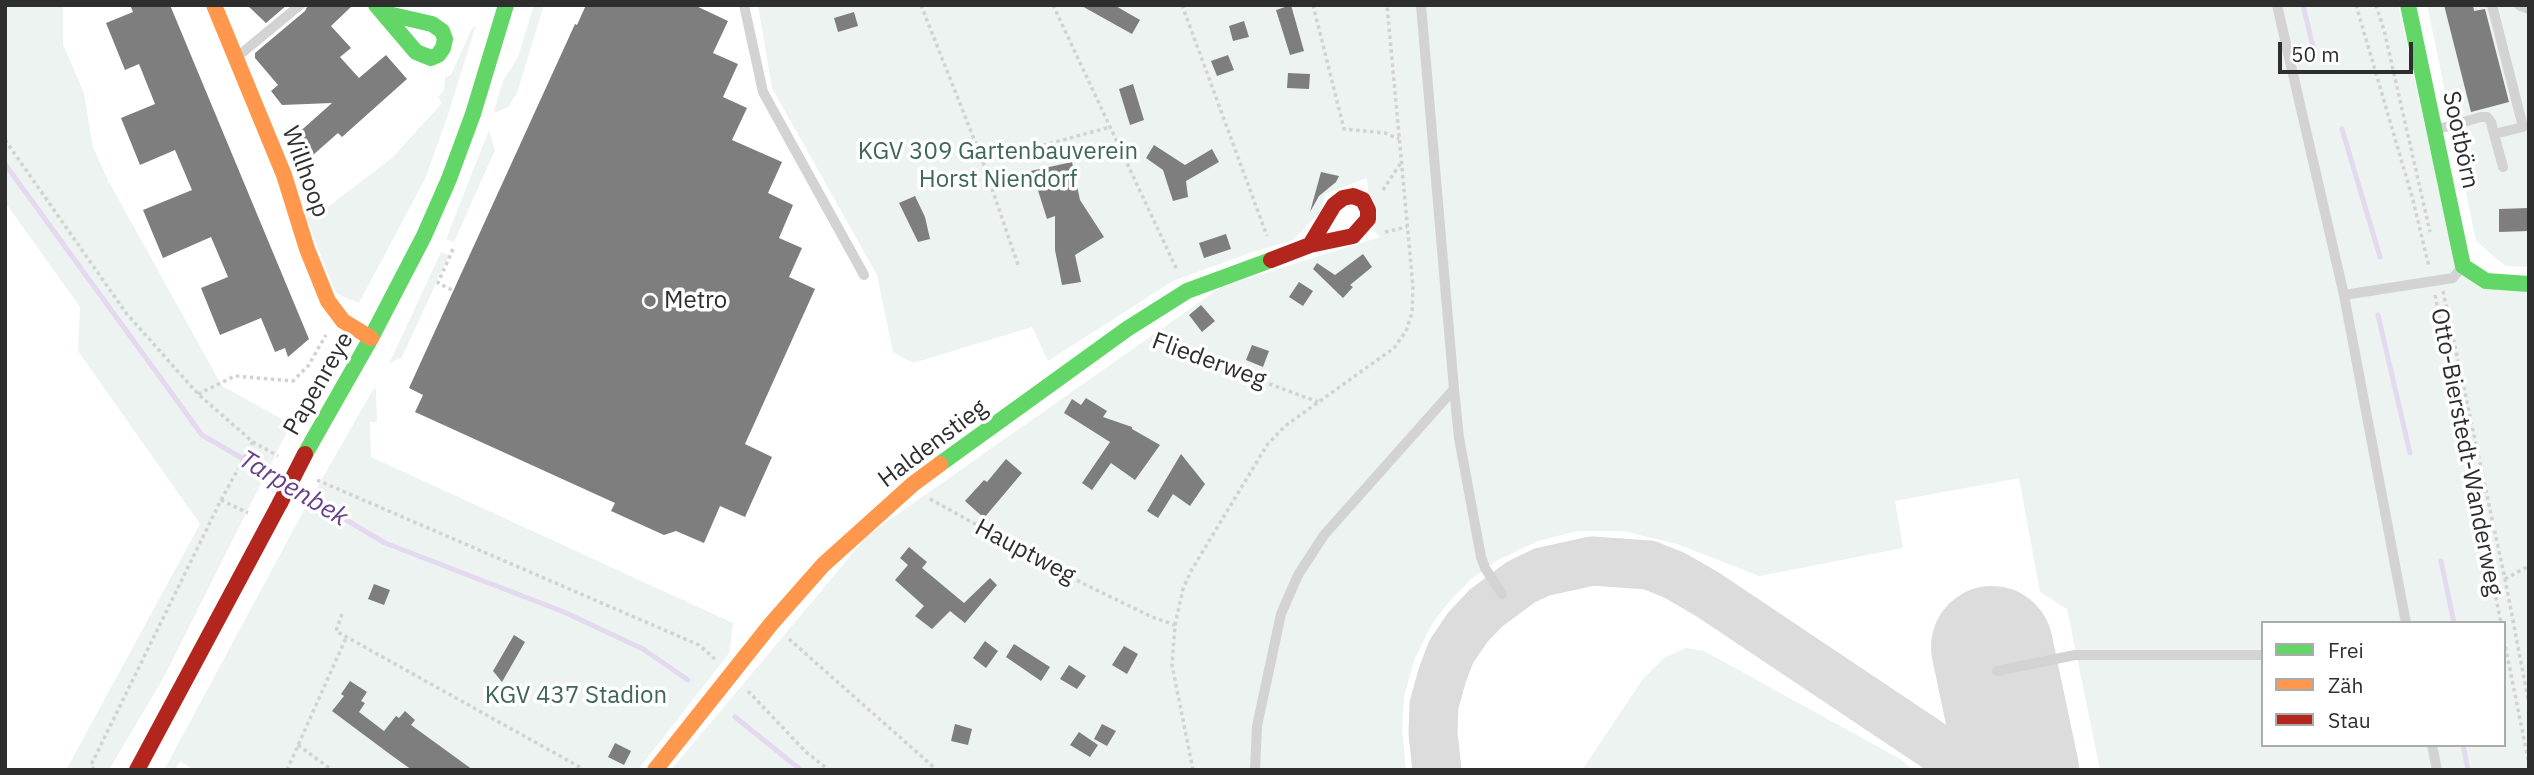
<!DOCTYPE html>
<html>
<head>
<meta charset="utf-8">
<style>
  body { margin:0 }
  #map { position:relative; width:2534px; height:775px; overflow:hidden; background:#fff; font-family:"IBM Plex Sans",sans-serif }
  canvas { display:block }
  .frame { position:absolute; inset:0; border:7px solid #2e2e2e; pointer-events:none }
  .legend { position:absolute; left:2261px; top:621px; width:245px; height:126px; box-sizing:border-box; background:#fff; border:2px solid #ababab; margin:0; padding:9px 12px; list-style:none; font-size:21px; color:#2e2e2e }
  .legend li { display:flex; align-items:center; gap:14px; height:35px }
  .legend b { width:35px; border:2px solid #ababab }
  .scale { position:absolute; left:2278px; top:42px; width:135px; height:32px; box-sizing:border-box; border:4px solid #2e2e2e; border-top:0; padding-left:9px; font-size:21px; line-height:24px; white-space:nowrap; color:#2e2e2e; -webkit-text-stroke:5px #fff; paint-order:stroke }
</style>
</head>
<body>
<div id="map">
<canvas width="2534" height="775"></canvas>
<div class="frame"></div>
<ul class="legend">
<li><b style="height:9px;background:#63d668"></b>Frei</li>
<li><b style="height:9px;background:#ff974d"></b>Zäh</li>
<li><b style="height:9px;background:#b3261e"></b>Stau</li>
</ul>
<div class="scale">50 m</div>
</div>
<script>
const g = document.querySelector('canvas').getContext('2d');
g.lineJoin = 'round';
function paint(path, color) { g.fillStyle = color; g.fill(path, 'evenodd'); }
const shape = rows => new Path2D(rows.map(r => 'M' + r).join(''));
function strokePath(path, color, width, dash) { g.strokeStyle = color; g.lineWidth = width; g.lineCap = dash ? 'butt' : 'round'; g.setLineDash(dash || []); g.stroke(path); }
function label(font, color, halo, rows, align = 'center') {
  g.font = font + ' "IBM Plex Sans",sans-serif'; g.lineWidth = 7; g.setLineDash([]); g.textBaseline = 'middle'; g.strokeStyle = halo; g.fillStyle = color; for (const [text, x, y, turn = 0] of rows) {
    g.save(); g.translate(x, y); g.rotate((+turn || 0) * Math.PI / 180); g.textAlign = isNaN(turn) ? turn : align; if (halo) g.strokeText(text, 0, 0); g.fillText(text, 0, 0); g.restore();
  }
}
const green = shape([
  [5,5,63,5,63,44,84,93,93,147,108,180,107,184,109,182,222,386,291,424,164,677,109,770,66,770,200,524,78,351,80,307,5,202],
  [534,5,544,5,517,93,508,107,497,112,494,111,503,81,518,57],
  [758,5,2398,5,2456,266,2529,292,2529,770,2100,770,2067,609,2040,592,2019,478,1895,501,1903,548,1759,576,1677,544,1623,531,1577,531,1538,541,1498,560,1471,579,1449,602,1432,624,1415,658,1404,697,1402,730,1406,770,671,770,868,535,1221,287,1380,237,1372,229,1367,178,1325,194,1322,210,1293,240,1252,252,1173,281,1048,361,1032,327,913,363,893,352,877,275,772,88],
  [2263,623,2504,623,2504,745,2263,745],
  [2427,5,2529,5,2529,267,2505,266,2476,241],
  [476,25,447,118,425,179,359,303,351,300,336,293,306,218,328,207,393,157,442,103,438,97,444,90,445,77,451,75,471,30],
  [489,130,495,150,454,242,446,239],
  [441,252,449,255,402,357,389,364],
  [374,388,376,389,377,422,370,422,371,457,733,623,730,652,638,770,193,770,180,761,175,770,164,770,303,512],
  [1686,648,1704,651,1902,760,1913,770,1582,770,1643,679,1664,658]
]);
const stream = shape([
  [2303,5,2314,51],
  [2342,129,2380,257],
  [5,164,202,435,281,481],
  [2378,315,2410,453],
  [296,490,385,543,564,612,643,649,688,680],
  [2441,561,2454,623],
  [735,717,801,770],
  [2463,745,2468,770]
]);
const taxiway = shape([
  [1437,770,1433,733,1434,705,1442,676,1451,652,1468,627,1486,608,1521,582,1542,572,1592,561,1649,565,1674,575,1707,594,1946,754,1966,770]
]);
const runway = shape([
  [1992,647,2018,770]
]);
const building = shape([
  [130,5,170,5,309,339,288,357,285,348,275,352,261,318,220,335,201,288,228,277,211,237,163,258,143,210,192,190,175,150,140,165,121,118,155,104,139,64,125,70,106,23,133,12],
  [247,5,287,5,266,23],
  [308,5,353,5,331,26,351,48,340,57,359,78,386,55,407,79,342,137,338,133,313,155,296,135,332,103,282,105,271,91,278,85,255,58,255,53,305,11],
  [586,5,694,5,728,21,713,53,738,64,723,97,747,108,732,140,782,162,768,193,793,205,779,238,802,248,789,277,815,289,745,444,772,457,745,517,720,506,704,543,676,531,664,535,611,511,615,503,415,412,423,395,409,388,575,24,577,25],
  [1080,5,1114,5,1140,20,1132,34],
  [1291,5,1304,51,1290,55,1276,10],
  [2444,5,2473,5,2474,11,2485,9,2509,102,2471,112],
  [854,12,858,26,838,32,834,18],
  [1244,21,1249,37,1233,41,1229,26],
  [1228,55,1234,70,1217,76,1211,61],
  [1288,73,1310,74,1309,89,1287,88],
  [1133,84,1144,120,1130,125,1119,89],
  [1154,145,1185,165,1212,149,1219,162,1186,181,1188,197,1173,201,1163,170,1146,158],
  [1072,162,1080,200,1104,237,1075,255,1081,282,1062,285,1055,250,1055,216,1047,219,1036,184,1029,186,1026,172],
  [1321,172,1339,176,1336,182,1319,196,1310,212],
  [915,196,925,217,930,239,918,242,899,203],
  [2529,208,2529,231,2499,232,2499,209],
  [1226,234,1231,249,1204,258,1199,243],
  [1363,254,1372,267,1350,285,1353,287,1343,298,1313,269,1317,263,1335,275],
  [1299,282,1313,291,1303,306,1289,297],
  [1201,305,1215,321,1202,332,1189,315],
  [1252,345,1269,351,1263,367,1246,360],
  [1086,398,1107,411,1103,417,1132,427,1132,429,1160,445,1135,480,1111,463,1092,490,1082,483,1110,442,1064,413,1072,399,1081,405],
  [1181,454,1205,484,1190,506,1173,494,1158,518,1147,511],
  [1006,459,1022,473,984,518,965,501,984,480,987,482],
  [909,547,927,562,922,568,964,603,990,578,997,585,965,623,950,611,932,629,915,616,924,606,895,580,908,565,900,558],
  [374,584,390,590,384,605,368,599],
  [514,635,525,642,502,682,493,671],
  [985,641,998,651,986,668,973,658],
  [1014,644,1050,667,1041,681,1006,657],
  [1124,646,1138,654,1127,674,1112,665],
  [1069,665,1086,676,1077,689,1060,679],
  [350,681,367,692,361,701,365,703,359,712,384,731,396,716,399,718,405,711,415,720,411,725,473,770,412,770,391,755,332,711,344,696,341,694],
  [955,724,972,729,968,745,951,741],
  [1102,724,1116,731,1107,746,1094,739],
  [1079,732,1098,745,1090,757,1070,745],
  [615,743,631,751,624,765,608,757]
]);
const path = shape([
  [921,5,983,162,1110,127],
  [1053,5,1177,270],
  [1182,5,1267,236],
  [1313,5,1344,129,1385,133,1399,139],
  [2356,5,2413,200,2429,267],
  [2376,5,2384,30,2430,232],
  [5,140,126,313,198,394,253,442,278,456],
  [983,162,1018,265],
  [1383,190,1400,164],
  [1385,232,1407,227],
  [453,249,438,283,454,291],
  [2443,291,2505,579,2529,704],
  [2435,295,2501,623],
  [1151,340,1318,402],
  [198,394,235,376,293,381,308,366,326,335],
  [317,480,699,645,715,659],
  [930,499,1084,584,1152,617,1175,625],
  [221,500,248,513],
  [2505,579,2529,566],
  [342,614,336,631,585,770],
  [789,639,937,770],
  [2504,640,2529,764],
  [748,691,806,752,829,770],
  [298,745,332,770],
  [94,770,91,765,221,500,253,442],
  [287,770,346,638],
  [1193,770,1172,665,1175,625,1183,589,1191,571,1267,445,1285,426,1394,348,1406,331,1412,313,1413,287,1387,5]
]);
const lane = shape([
  [744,5,763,92,864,275],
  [2277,5,2344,295,2406,623],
  [2519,5,2529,9],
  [237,57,300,5],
  [2435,130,2481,117,2487,117,2491,122,2494,134,2523,127,2492,5],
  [2494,134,2503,167],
  [2344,295,2453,278,2461,268],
  [1454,389,1459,438,1481,557,1485,568,1502,594],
  [1997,671,2075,655,2263,655],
  [2432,745,2437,770],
  [1255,770,1257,726,1281,614,1298,575,1324,535,1454,389,1421,5]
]);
const fast = shape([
  [376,5,416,52,431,58,438,55,443,48,445,39,442,31,432,24,384,13],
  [2408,5,2463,266,2486,281,2529,284],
  [305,454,371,338,424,236,449,179,473,114,506,5],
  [940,464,1127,329,1187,291,1271,260]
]);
const slow = shape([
  [214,5,284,175,307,249,328,301,343,321,371,338],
  [655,770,771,624,823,565,913,484,940,464]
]);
const jam = shape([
  [1271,260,1310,245,1353,236,1368,219,1368,210,1363,200,1353,196,1343,198,1334,205,1310,245],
  [137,770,280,503]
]);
const jamBridge = shape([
  [280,503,305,454]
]);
const markers = [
  [650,301,7,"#777"]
];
const streetNames = [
  ["Sootbörn",2460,140,78],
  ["Willhoop",305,172,70],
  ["Fliederweg",1209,361,20],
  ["Papenreye",319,384,-60],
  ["Haldenstieg",933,444,-37],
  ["Otto-Bierstedt-Wanderweg",2466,452,79],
  ["Hauptweg",1025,552,28]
];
const parkNames = [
  ["KGV 309 Gartenbauverein",998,152],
  ["Horst Niendorf",998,180],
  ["KGV 437 Stadion",576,696]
];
const poiNames = [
  ["Metro",664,301]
];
const waterNames = [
  ["Tarpenbek",293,489,31]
];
paint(green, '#ecf3f1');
strokePath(stream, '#e5d9f0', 5);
strokePath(taxiway, '#dcdcdc', 49);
strokePath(runway, '#dcdcdc', 122);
paint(building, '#7e7e7e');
strokePath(path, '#d2d2d2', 3.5, [3.5, 3.5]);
strokePath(lane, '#d3d3d3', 10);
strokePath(fast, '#63d668', 16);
strokePath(slow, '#ff974d', 16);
strokePath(jam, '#b3261e', 16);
strokePath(jamBridge, '#b3261e', 16);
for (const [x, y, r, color] of markers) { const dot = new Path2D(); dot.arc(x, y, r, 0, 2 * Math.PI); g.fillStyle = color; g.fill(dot); strokePath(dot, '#fff', 2.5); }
label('24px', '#2e2e2e', '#fff', streetNames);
label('24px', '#3e6759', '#fff', parkNames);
label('24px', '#2e2e2e', '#fff', poiNames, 'left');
label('italic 26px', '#67418b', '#fff', waterNames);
</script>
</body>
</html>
